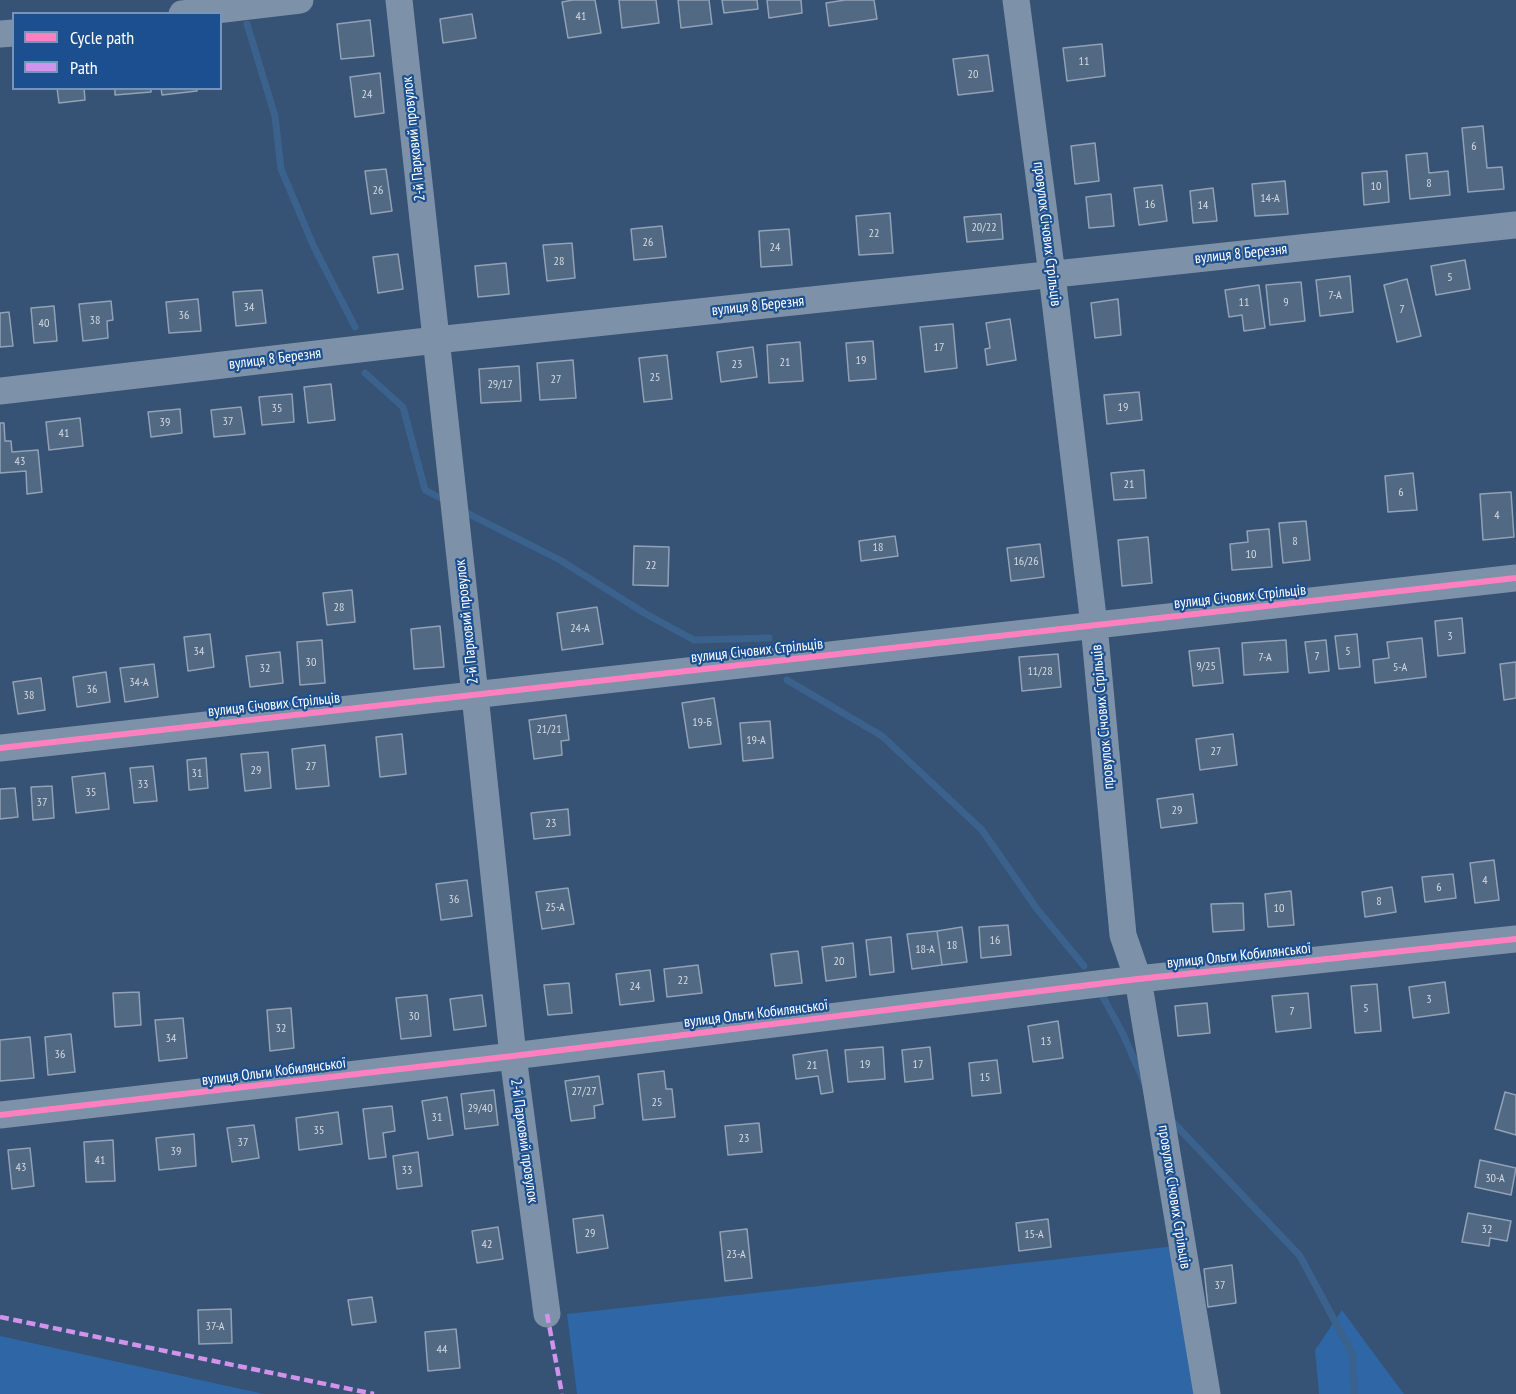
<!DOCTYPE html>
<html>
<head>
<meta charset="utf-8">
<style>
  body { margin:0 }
  #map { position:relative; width:1516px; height:1394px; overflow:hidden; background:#365274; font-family:"PT Sans Narrow",sans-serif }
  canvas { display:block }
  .legend { position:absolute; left:12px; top:12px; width:210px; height:78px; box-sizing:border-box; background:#1b4f8f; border:2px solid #7695bc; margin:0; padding:8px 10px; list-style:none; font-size:18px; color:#fff }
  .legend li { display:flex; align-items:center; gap:12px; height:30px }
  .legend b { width:30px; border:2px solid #7695bc }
</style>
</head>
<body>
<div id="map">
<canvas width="1516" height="1394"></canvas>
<ul class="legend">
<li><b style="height:8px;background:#ff80c0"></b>Cycle path</li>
<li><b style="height:8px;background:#d193ec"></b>Path</li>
</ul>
</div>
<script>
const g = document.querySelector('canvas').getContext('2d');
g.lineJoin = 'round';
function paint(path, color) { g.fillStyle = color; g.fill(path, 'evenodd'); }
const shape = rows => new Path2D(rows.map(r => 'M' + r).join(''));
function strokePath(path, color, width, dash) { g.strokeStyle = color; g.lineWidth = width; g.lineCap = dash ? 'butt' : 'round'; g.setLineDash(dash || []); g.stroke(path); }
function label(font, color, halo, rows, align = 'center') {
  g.font = font + ' "PT Sans Narrow",sans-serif'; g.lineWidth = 4.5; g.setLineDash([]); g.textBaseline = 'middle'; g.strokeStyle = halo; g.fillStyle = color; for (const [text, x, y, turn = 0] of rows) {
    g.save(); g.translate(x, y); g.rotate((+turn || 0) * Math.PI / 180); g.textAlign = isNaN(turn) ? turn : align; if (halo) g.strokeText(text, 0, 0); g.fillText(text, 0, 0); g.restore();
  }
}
const green = shape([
  [1176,1246,1197,1394,577,1394,567,1314],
  [1342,1310,1366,1343,1404,1394,1319,1394,1315,1350],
  [0,1336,264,1394,0,1394]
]);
const stream = shape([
  [247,24,275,116,281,169,314,247,355,327],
  [365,373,403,407,425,490,448,502],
  [463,511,560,560,646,614,694,640,769,638],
  [787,680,882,736,982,830,1037,909,1084,966],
  [1102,995,1123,1034,1144,1082],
  [1171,1120,1300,1256,1353,1355,1354,1394]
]);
const building = shape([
  [573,0,595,0,601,33,568,38,562,2,573,0],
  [619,0,656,0,659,23,622,28,619,0],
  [678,0,709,0,712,24,681,28,678,0],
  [722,0,757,0,758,9,724,13,722,0],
  [767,0,801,0,802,13,769,18,767,0],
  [845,0,874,0,877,19,829,26,826,3,845,0],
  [472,14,476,38,443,43,440,19,472,14],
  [370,20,374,56,341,59,337,24,370,20],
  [1102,44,1105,76,1067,81,1063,48,1102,44],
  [988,55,993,91,958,95,953,59,988,55],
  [380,73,384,113,355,117,350,77,380,73],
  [57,88,84,88,85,100,59,103,57,88],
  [115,88,151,88,151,92,115,95,115,88],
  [161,88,197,88,197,91,162,95,161,88],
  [1483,126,1487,168,1502,167,1504,189,1468,192,1462,128,1483,126],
  [1095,143,1099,181,1075,184,1071,146,1095,143],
  [1427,153,1429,173,1448,171,1450,195,1410,199,1406,155,1427,153],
  [386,169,392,211,371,214,365,171,386,169],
  [1387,171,1389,202,1364,205,1362,173,1387,171],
  [1285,181,1288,214,1255,216,1252,184,1285,181],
  [1162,185,1167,221,1139,225,1134,188,1162,185],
  [1213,188,1217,221,1193,223,1190,191,1213,188],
  [1111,194,1114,226,1089,228,1086,197,1111,194],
  [890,213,893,253,859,255,856,216,890,213],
  [1001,214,1003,239,967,242,964,217,1001,214],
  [662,226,666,257,634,260,631,229,662,226],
  [789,229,792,265,761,267,759,231,789,229],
  [572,243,575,278,547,281,543,245,572,243],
  [398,254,403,289,378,293,373,257,398,254],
  [1465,260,1470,289,1436,295,1431,266,1465,260],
  [506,263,509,294,478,297,475,266,506,263],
  [1350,276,1353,312,1320,316,1316,280,1350,276],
  [1407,279,1421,336,1397,342,1384,285,1407,279],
  [1301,282,1305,321,1270,325,1266,285,1301,282],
  [1259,285,1265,328,1244,331,1242,315,1229,317,1225,290,1259,285],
  [262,290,266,323,236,326,233,292,262,290],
  [198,299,201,331,169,333,166,302,198,299],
  [1118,299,1121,335,1095,338,1091,303,1118,299],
  [111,301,113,320,107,321,108,338,83,341,79,304,111,301],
  [54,306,57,341,34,343,31,308,54,306],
  [9,312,13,346,0,347,0,313,9,312],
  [1010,319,1016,360,987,365,985,349,990,348,986,323,1010,319],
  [953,324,957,368,925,372,920,327,953,324],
  [873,341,876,379,849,381,846,343,873,341],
  [800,342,803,381,769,383,767,345,800,342],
  [753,347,757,377,721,382,717,352,753,347],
  [667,355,672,399,644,402,639,358,667,355],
  [573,360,576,398,540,400,537,363,573,360],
  [519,366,521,401,481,403,479,369,519,366],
  [331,384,335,420,308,423,304,387,331,384],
  [1139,392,1142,420,1107,424,1104,395,1139,392],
  [292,394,294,422,262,425,259,397,292,394],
  [241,407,245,434,214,437,211,410,241,407],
  [180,409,182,433,151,437,148,412,180,409],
  [80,418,83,446,49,450,46,422,80,418],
  [0,423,4,423,5,441,11,441,12,452,38,450,42,492,27,494,26,471,0,473,0,423],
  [1144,470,1146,498,1114,500,1111,473,1144,470],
  [1413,473,1417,510,1388,512,1385,476,1413,473],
  [1511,492,1514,537,1483,540,1480,494,1511,492],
  [1306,521,1310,560,1283,563,1279,523,1306,521],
  [1269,529,1272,567,1232,570,1230,544,1248,542,1247,531,1269,529],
  [895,536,898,556,861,561,859,541,895,536],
  [1148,537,1152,583,1122,586,1118,540,1148,537],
  [1040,544,1044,577,1011,581,1007,548,1040,544],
  [634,546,669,547,668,586,633,585,634,546],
  [352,590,355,622,327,625,323,593,352,590],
  [597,607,603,644,562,650,557,613,597,607],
  [1462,618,1465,653,1438,656,1435,621,1462,618],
  [440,626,444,667,414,669,411,629,440,626],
  [210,634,214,667,188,671,184,637,210,634],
  [1357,634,1360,667,1339,669,1335,636,1357,634],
  [1422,638,1426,677,1375,683,1373,660,1389,658,1387,642,1422,638],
  [322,640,325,683,300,685,297,642,322,640],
  [1286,640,1288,672,1244,675,1242,643,1286,640],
  [1326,640,1329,671,1309,673,1305,642,1326,640],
  [1219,648,1223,683,1193,686,1189,651,1219,648],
  [280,652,283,683,250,687,246,656,280,652],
  [1058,654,1061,687,1022,691,1019,657,1058,654],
  [1516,662,1516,698,1504,700,1500,664,1516,662],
  [154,664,158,697,125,702,120,668,154,664],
  [106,672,110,702,77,707,73,677,106,672],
  [41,678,45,710,18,714,13,682,41,678],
  [714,698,721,744,689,748,682,703,714,698],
  [566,715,569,740,561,741,562,755,534,759,529,720,566,715],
  [770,721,773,758,743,761,740,723,770,721],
  [402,734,406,774,380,777,376,737,402,734],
  [1233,734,1237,765,1200,770,1196,739,1233,734],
  [325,745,329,786,296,789,292,749,325,745],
  [268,752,271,788,245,791,241,754,268,752],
  [206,758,208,788,189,790,187,760,206,758],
  [153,766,157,801,134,803,130,768,153,766],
  [105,773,109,809,76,813,72,777,105,773],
  [52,786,54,818,33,820,31,787,52,786],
  [15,788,18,817,0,819,0,789,15,788],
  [1193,794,1197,823,1161,828,1157,799,1193,794],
  [568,809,570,835,534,839,531,813,568,809],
  [1494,860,1499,900,1475,903,1470,863,1494,860],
  [1453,874,1456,898,1425,902,1422,877,1453,874],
  [467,880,472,916,441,920,436,884,467,880],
  [1392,887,1396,912,1365,917,1362,892,1392,887],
  [568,888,574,924,542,929,536,892,568,888],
  [1291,891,1294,925,1268,927,1265,894,1291,891],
  [1243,903,1244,930,1213,932,1211,904,1243,903],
  [1008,925,1011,955,981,958,979,927,1008,925],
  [962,927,967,962,942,965,937,931,962,927],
  [937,931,942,965,912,969,907,934,937,931],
  [891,937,894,972,870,975,866,940,891,937],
  [853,943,856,977,826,981,822,947,853,943],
  [798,951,802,983,775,986,771,954,798,951],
  [698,965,702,993,667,997,664,969,698,965],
  [650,970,654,1001,620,1005,616,974,650,970],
  [1445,982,1449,1013,1413,1018,1409,987,1445,982],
  [569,983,572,1013,548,1015,544,985,569,983],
  [1377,984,1381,1031,1355,1033,1351,986,1377,984],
  [139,992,141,1025,115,1027,113,993,139,992],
  [1308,993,1311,1028,1276,1032,1272,996,1308,993],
  [427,995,431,1036,401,1039,396,998,427,995],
  [482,995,486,1026,454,1030,450,999,482,995],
  [1207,1003,1210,1033,1178,1036,1175,1006,1207,1003],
  [291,1008,294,1048,270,1051,267,1010,291,1008],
  [183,1018,187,1058,159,1061,155,1020,183,1018],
  [1058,1021,1063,1058,1033,1062,1028,1026,1058,1021],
  [71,1034,75,1072,48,1075,45,1037,71,1034],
  [30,1037,34,1078,0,1081,0,1040,30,1037],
  [883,1047,885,1079,848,1082,845,1050,883,1047],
  [930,1047,933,1079,905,1082,902,1050,930,1047],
  [827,1050,833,1092,821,1094,818,1076,796,1079,793,1055,827,1050],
  [997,1060,1001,1093,972,1096,969,1063,997,1060],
  [664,1071,666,1089,672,1089,675,1117,643,1120,638,1074,664,1071],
  [599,1076,603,1104,594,1106,595,1118,571,1121,565,1081,599,1076],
  [494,1090,498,1125,465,1129,461,1094,494,1090],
  [1505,1092,1516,1095,1516,1135,1495,1129,1505,1092],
  [447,1097,453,1135,428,1139,422,1101,447,1097],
  [392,1106,395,1131,383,1133,386,1157,369,1159,363,1109,392,1106],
  [338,1112,342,1144,299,1150,296,1118,338,1112],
  [759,1123,762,1152,728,1155,725,1126,759,1123],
  [254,1125,259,1158,232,1162,227,1128,254,1125],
  [194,1134,196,1166,159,1170,156,1138,194,1134],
  [113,1140,115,1181,86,1182,84,1142,113,1140],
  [30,1148,34,1186,12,1189,8,1150,30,1148],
  [418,1152,422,1186,397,1189,393,1156,418,1152],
  [1480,1160,1516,1168,1511,1195,1475,1187,1480,1160],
  [1468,1213,1511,1221,1507,1241,1490,1238,1489,1246,1462,1242,1468,1213],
  [603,1215,608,1248,577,1253,573,1219,603,1215],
  [1048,1219,1051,1247,1019,1251,1016,1223,1048,1219],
  [498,1227,503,1259,477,1263,472,1231,498,1227],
  [747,1229,752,1278,725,1281,720,1232,747,1229],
  [1232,1265,1236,1303,1208,1307,1204,1269,1232,1265],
  [372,1297,376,1322,352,1325,348,1300,372,1297],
  [231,1309,232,1343,199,1344,198,1310,231,1309],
  [456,1329,460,1368,428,1371,425,1332,456,1329]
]);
const street = shape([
  [399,0,475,695,513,1056,547,1314],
  [1016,0,1052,275,1094,625,1123,935,1138,979,1207,1394],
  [182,14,300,0],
  [0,34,14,33],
  [0,391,436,340,1516,225],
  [0,748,1516,578],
  [0,1115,513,1056,1138,979,1516,939]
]);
const quiet = shape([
  [547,1314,562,1394],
  [0,1317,374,1394]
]);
const cycleway = shape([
  [0,748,1516,578],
  [0,1115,513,1056,1138,979,1516,939]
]);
const numberNames = [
  ["41",581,17],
  ["11",1084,62],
  ["20",973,75],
  ["24",367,95],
  ["6",1474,147],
  ["8",1429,184],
  ["10",1376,187],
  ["26",378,191],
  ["14-А",1270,199],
  ["16",1150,205],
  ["14",1203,206],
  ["20/22",984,228],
  ["22",874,234],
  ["26",648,243],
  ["24",775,248],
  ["28",559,262],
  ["5",1450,278],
  ["7-А",1335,296],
  ["11",1244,303],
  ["9",1286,303],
  ["34",249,308],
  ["7",1402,310],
  ["36",184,316],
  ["38",95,321],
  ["40",44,324],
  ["17",939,348],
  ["19",861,361],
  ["21",785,363],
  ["23",737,365],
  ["25",655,378],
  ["27",556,380],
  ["29/17",500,385],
  ["19",1123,408],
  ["35",277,409],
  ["37",228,422],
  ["39",165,423],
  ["41",64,434],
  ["43",20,462],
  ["21",1129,485],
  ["6",1401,493],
  ["4",1497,516],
  ["8",1295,542],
  ["18",878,548],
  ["10",1251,555],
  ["16/26",1026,562],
  ["22",651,566],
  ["28",339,608],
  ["24-А",580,629],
  ["3",1450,637],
  ["34",199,652],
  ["5",1348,652],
  ["7",1317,657],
  ["7-А",1265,658],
  ["30",311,663],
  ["9/25",1206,667],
  ["5-А",1400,668],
  ["32",265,669],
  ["11/28",1040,672],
  ["34-А",139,683],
  ["36",92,690],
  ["38",29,696],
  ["19-Б",702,723],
  ["21/21",549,730],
  ["19-А",756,741],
  ["27",1216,752],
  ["27",311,767],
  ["29",256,771],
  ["31",197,774],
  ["33",143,785],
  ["35",91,793],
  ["37",42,803],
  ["29",1177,811],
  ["23",551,824],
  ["4",1485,881],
  ["6",1439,888],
  ["36",454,900],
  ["8",1379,902],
  ["25-А",555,908],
  ["10",1279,909],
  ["16",995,941],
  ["18",952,946],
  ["18-А",925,950],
  ["20",839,962],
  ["22",683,981],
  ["24",635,987],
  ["3",1429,1000],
  ["5",1366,1009],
  ["7",1292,1012],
  ["30",414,1017],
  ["32",281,1029],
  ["34",171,1039],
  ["13",1046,1042],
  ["36",60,1055],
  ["19",865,1065],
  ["17",918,1065],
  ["21",812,1066],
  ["15",985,1078],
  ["27/27",584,1092],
  ["25",657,1103],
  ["29/40",480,1109],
  ["31",437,1118],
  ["35",319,1131],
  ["23",744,1139],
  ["37",243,1143],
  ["39",176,1152],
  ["41",100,1161],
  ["43",21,1168],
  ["33",407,1171],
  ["30-А",1495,1179],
  ["32",1487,1230],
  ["29",590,1234],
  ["15-А",1034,1235],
  ["42",487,1245],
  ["23-А",736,1255],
  ["37",1220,1286],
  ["37-А",215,1327],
  ["44",442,1350]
];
const streetNames = [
  ["2-й Парковий провулок",414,139,-96],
  ["провулок Січових Стрільців",1047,234,83],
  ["вулиця 8 Березня",1241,254,-6],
  ["вулиця 8 Березня",758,306,-6],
  ["вулиця 8 Березня",275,359,-7],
  ["вулиця Січових Стрільців",1240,597,-6],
  ["2-й Парковий провулок",467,622,-96],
  ["вулиця Січових Стрільців",757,651,-6],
  ["вулиця Січових Стрільців",274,705,-6],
  ["провулок Січових Стрільців",1103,717,-95],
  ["вулиця Ольги Кобилянської",1239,956,-6],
  ["вулиця Ольги Кобилянської",756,1014,-7],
  ["вулиця Ольги Кобилянської",274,1072,-7],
  ["2-й Парковий провулок",524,1141,82],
  ["провулок Січових Стрільців",1174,1197,81]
];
paint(green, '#2f66a5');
strokePath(stream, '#3b618d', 7);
paint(building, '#526984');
strokePath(building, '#92a2b6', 1.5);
strokePath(street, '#7d92a8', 27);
strokePath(quiet, '#d193ec', 4.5, [9, 4.5]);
strokePath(cycleway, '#ff80c0', 6);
label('12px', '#d4dae0', null, numberNames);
label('15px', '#fff', '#1b4f8f', streetNames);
</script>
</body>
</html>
